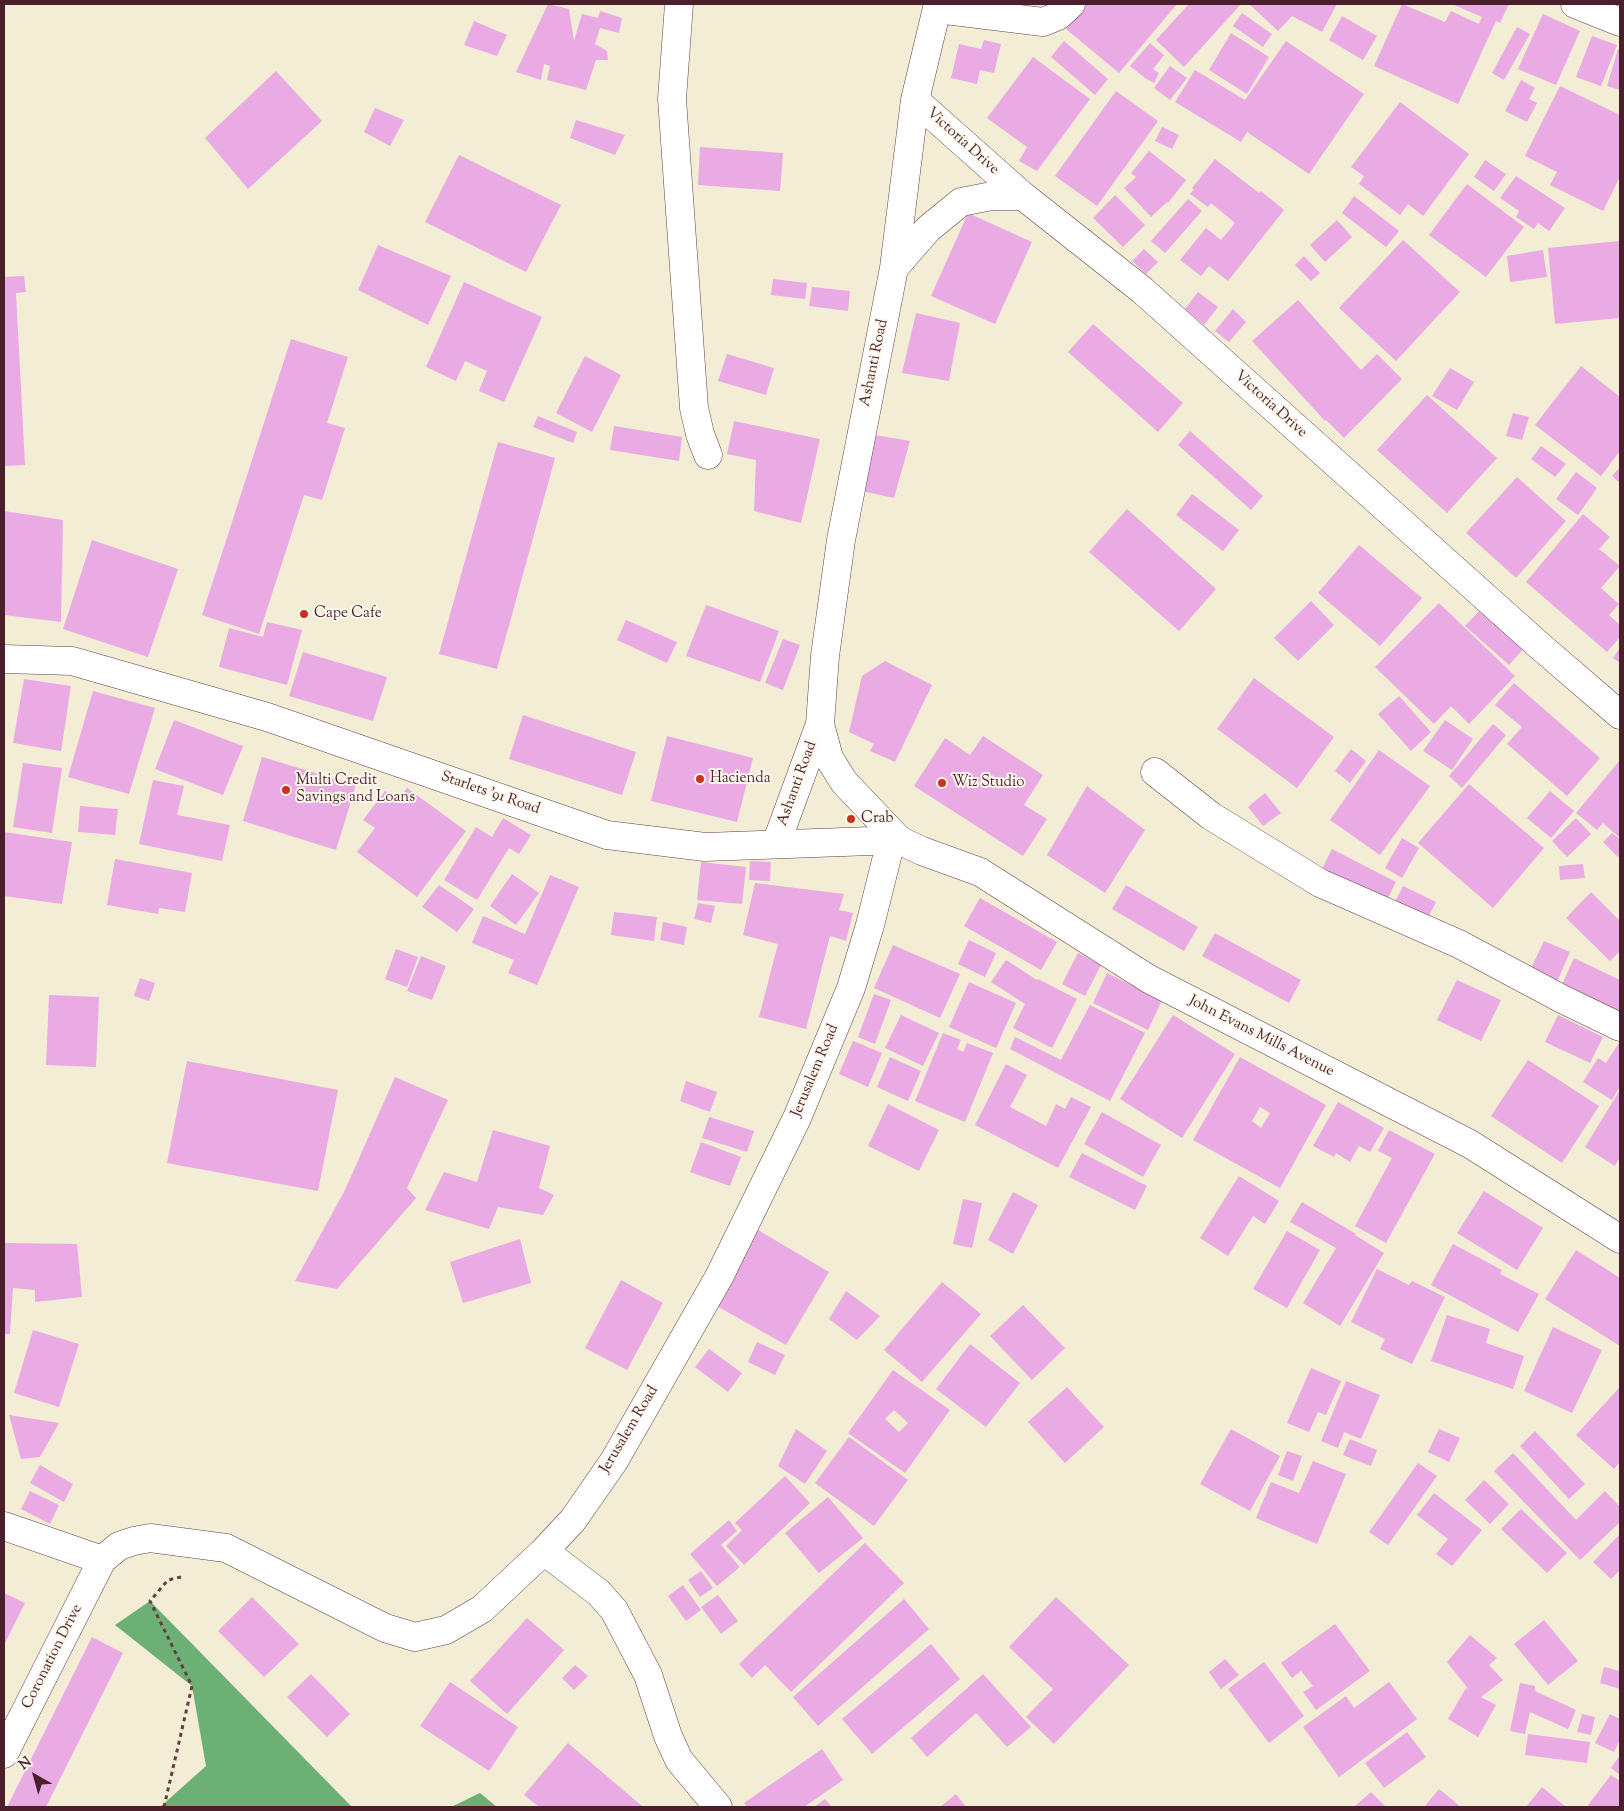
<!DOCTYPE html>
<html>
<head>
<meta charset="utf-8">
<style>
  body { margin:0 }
  #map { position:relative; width:1624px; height:1811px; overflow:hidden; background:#f3edd6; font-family:"Sorts Mill Goudy",serif }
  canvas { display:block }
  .frame { position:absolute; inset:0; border:5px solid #4a1f2b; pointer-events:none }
  .north { position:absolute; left:10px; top:1751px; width:50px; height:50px; -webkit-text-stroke:4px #fbf7ec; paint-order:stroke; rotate:322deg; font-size:14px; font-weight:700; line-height:20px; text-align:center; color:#4a1f2b }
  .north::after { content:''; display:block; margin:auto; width:18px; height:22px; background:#4a1f2b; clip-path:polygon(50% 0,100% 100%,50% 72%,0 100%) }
</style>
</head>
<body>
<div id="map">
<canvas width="1624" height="1811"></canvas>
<div class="frame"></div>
<div class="north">N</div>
</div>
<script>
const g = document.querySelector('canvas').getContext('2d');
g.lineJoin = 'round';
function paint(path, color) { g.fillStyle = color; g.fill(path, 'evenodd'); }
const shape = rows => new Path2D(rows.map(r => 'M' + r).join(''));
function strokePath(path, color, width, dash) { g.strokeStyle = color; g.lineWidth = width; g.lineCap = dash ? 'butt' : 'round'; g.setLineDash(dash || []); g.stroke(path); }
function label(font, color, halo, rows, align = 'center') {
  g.font = font + ' "Sorts Mill Goudy",serif'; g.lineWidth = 4; g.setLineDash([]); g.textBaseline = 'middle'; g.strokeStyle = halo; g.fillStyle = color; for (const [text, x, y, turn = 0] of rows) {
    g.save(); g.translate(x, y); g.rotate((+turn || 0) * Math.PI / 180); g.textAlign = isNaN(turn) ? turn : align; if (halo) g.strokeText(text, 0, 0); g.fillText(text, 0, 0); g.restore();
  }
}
const forest = shape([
  [150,1601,352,1807,160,1807,206,1766,192,1686,115,1625],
  [480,1793,497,1807,451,1807]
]);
const building = shape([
  [548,4,569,9,574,41,582,14,598,18,600,11,622,18,619,33,600,28,595,44,607,51,608,60,596,60,586,90,547,80,550,66,544,64,541,80,516,72],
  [1087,4,1177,4,1119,73,1066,29],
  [1189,4,1241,4,1184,67,1156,40],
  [1249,4,1337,4,1322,32,1292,16,1278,31],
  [1402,4,1445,22,1451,11,1479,24,1482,17,1452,4,1509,4,1500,23,1496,21,1458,104,1374,66],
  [1242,13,1272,34,1263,47,1233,26],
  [1543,14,1580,31,1556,85,1518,69],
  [1342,16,1377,36,1363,60,1329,40],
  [474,21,507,35,497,56,464,45],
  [1517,27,1530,34,1504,80,1492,73],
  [1231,33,1269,57,1247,94,1209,70],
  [1592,36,1617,45,1601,86,1576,77],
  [984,40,1001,44,994,73,980,70,977,84,951,78,959,44,981,49],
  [1064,41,1108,79,1095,95,1051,57],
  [1286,41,1364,94,1309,174,1247,132,1241,142,1175,102,1195,70,1245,100],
  [1150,43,1164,55,1153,69,1159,73,1154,83,1145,78,1130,66],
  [1618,49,1620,50,1620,90,1607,86],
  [1033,57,1090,99,1037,171,1019,161,1027,147,987,118],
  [1170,66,1187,78,1170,100,1154,88],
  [276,71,322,121,248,189,205,138],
  [1521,80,1535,88,1529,99,1537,103,1527,122,1505,111],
  [1560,86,1620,115,1620,163,1619,166,1620,167,1620,177,1603,211,1550,185,1557,172,1525,156],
  [1116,91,1158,121,1097,206,1055,176],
  [1400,102,1469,154,1423,216,1408,204,1400,215,1359,184,1364,176,1351,167],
  [375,108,404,120,390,146,364,132],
  [576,120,625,135,615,155,570,138],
  [1162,127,1179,135,1172,149,1155,141],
  [700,147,783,153,780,191,698,185],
  [1149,151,1186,180,1168,203,1167,202,1151,217,1124,188,1136,177,1131,173],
  [459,155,561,205,526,272,425,222],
  [1215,159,1259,193,1261,191,1284,210,1228,281,1209,266,1201,276,1180,260,1206,228,1221,240,1235,223,1211,203,1208,207,1190,194,1194,189,1192,188],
  [1485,160,1506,174,1494,191,1474,177],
  [1516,176,1565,208,1549,231,1538,223,1534,229,1516,217,1519,211,1500,198],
  [1467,184,1524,227,1486,277,1429,235],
  [1115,195,1145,225,1123,247,1093,218],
  [1354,196,1399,231,1386,247,1342,213],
  [1188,199,1202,211,1165,253,1151,241],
  [968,213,1032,242,995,324,931,296],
  [1337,220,1352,237,1325,262,1310,245],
  [1403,240,1460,292,1396,361,1339,308],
  [1620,241,1620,318,1555,324,1548,248],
  [378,245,451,276,428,325,358,290],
  [1144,249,1158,262,1146,274,1132,261],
  [1543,250,1547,277,1510,282,1507,256],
  [1304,256,1320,273,1311,281,1295,265],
  [24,276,26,292,16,293,25,465,4,466,4,277],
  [773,279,807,283,805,299,771,295],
  [464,282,542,317,504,402,479,391,487,371,465,361,456,381,426,367],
  [812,287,850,291,848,311,809,306],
  [1198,292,1218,307,1204,325,1185,309],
  [1298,300,1361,370,1377,354,1402,379,1344,438,1326,420,1325,421,1252,341],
  [1233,309,1246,322,1229,342,1215,331],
  [916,313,960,323,949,381,902,373],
  [1093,324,1183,403,1158,432,1068,352],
  [291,339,348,357,327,423,345,428,322,500,304,495,259,634,202,615],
  [727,354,774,368,766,395,718,381],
  [585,356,621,375,592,432,556,413],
  [1581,366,1620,397,1620,451,1601,476,1535,425],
  [1450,368,1474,382,1457,410,1432,396],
  [1427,395,1497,458,1447,513,1377,450],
  [1513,413,1529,417,1522,440,1506,436],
  [538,416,577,432,573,443,533,427],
  [734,421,820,439,801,523,754,511,756,460,727,454],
  [614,426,682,437,679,461,610,450],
  [1190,431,1263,496,1251,510,1178,445],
  [875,435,910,441,894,498,857,490],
  [498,442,555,458,497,669,439,654],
  [1541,446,1566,464,1555,477,1531,459],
  [1620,467,1620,483,1612,476],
  [1576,472,1597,488,1578,515,1556,499],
  [1517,477,1566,521,1516,578,1466,533],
  [1192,494,1239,530,1223,551,1176,515],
  [1127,509,1216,589,1179,631,1089,552],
  [4,511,63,520,61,622,4,615],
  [1583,514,1610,537,1599,549,1620,566,1601,588,1619,604,1609,615,1620,625,1620,637,1607,652,1526,582],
  [92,540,178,569,148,657,63,629],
  [1359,545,1422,598,1380,646,1318,593],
  [1311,601,1334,625,1298,661,1274,638],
  [1439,603,1515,676,1469,724,1451,706,1434,724,1375,667],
  [706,605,779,631,760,682,686,656],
  [1484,606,1527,645,1509,665,1465,626],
  [626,620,677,642,667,663,617,640],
  [267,622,302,630,287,685,219,667,229,628,263,637],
  [783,639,800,645,783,690,765,683],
  [1620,648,1620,663,1613,658],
  [303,652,387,677,373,721,289,696],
  [885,661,932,685,895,762,870,751,874,744,849,732,862,676],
  [1254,678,1334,737,1297,788,1217,729],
  [24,679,71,686,61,751,13,743],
  [1514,683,1600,758,1567,796,1507,744,1522,727,1495,705],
  [93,691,155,708,129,794,68,777],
  [1399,696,1431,732,1411,751,1378,714],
  [523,715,636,752,622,795,509,759],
  [174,720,243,746,223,795,155,769],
  [1445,720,1473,739,1452,770,1423,751],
  [1493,724,1506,735,1462,788,1449,776],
  [667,736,753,758,737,822,651,801],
  [983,736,1043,775,1024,805,1047,819,1023,856,914,786,945,738,970,755],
  [1351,749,1366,761,1350,783,1335,771],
  [1379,750,1430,786,1380,855,1330,820],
  [262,757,356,785,336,850,243,821],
  [1620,760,1620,824,1619,825,1620,826,1620,838,1603,823,1597,830,1576,813],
  [23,763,62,768,52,833,13,827],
  [153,780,184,786,177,815,230,825,222,861,139,844],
  [1469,784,1544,848,1493,908,1418,843],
  [1087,786,1145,830,1105,893,1047,855],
  [407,788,466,831,417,897,357,852,375,828,363,820,385,791,398,800],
  [1550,791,1574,811,1551,838,1527,818],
  [1265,793,1281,813,1263,826,1248,807],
  [80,806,118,809,115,835,78,832],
  [503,818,531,835,519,854,509,848,477,900,444,880,476,827,492,837],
  [1576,818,1591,834,1567,857,1552,841],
  [4,832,72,842,62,904,4,896],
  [1612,833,1620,839,1620,855,1618,857,1603,842],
  [1402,838,1419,848,1402,878,1385,868],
  [1332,849,1396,882,1386,902,1322,869],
  [115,859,192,873,185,912,159,908,158,914,107,905],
  [750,861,771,862,770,881,749,880],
  [701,862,746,867,742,904,697,900],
  [1583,864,1585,878,1560,880,1559,866],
  [512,874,539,893,516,925,490,906],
  [550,875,579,887,537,985,508,973,514,960,472,943,483,916,525,934],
  [755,883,844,894,839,910,853,913,846,941,830,936,806,1029,759,1017,778,944,743,935],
  [439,885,474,909,457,932,422,907],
  [1126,885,1198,927,1184,951,1112,909],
  [1403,886,1436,902,1428,918,1395,902],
  [1591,892,1620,921,1620,951,1610,961,1566,918],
  [980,898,1057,942,1041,970,964,926],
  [698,903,715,906,711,923,694,919],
  [614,912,657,917,654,941,611,935],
  [663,922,687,927,684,945,660,940],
  [1215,933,1301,980,1289,1003,1202,956],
  [969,940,996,953,985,977,958,964],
  [1544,941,1570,952,1556,984,1529,972],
  [893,945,960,974,940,1018,874,988],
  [396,949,418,957,407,987,385,979],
  [1078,953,1101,965,1085,996,1062,984],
  [421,956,446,966,432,1000,407,991],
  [1574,958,1620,980,1620,1018,1560,989],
  [1006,960,1037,980,1038,979,1077,999,1052,1048,1013,1028,1025,1004,991,982],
  [1107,973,1162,1000,1148,1030,1093,1003],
  [140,978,155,983,149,1001,134,996],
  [1457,980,1501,1000,1481,1041,1437,1020],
  [969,982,1016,1003,996,1048,949,1027],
  [874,994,891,1000,875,1044,858,1037],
  [49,995,99,997,96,1067,46,1065],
  [1090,1005,1145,1033,1110,1101,1010,1049,1015,1037,1061,1060],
  [901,1015,939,1033,923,1066,885,1048],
  [1173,1015,1235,1054,1182,1138,1120,1099],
  [1558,1015,1603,1037,1590,1063,1545,1042],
  [943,1033,961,1040,957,1049,963,1052,967,1043,993,1053,965,1122,915,1101],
  [853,1041,882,1053,868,1087,839,1074],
  [1619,1043,1620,1044,1620,1086,1612,1100,1583,1082,1598,1058,1606,1063],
  [890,1057,921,1071,908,1101,877,1087],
  [1240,1057,1326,1105,1280,1188,1193,1140],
  [1260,1107,1270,1113,1261,1128,1252,1121],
  [1528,1060,1599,1106,1562,1163,1491,1116],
  [187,1061,338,1090,318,1191,167,1163],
  [1006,1064,1027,1075,1010,1107,1046,1126,1056,1104,1065,1109,1071,1097,1091,1107,1058,1168,975,1125],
  [395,1077,448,1100,407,1188,416,1198,337,1289,295,1281,345,1190],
  [686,1081,717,1092,710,1112,680,1101],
  [1620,1090,1620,1157,1615,1166,1585,1147],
  [1338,1102,1384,1128,1370,1152,1359,1146,1350,1162,1336,1153,1334,1157,1313,1146],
  [888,1104,939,1130,919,1171,868,1146],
  [1102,1112,1161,1145,1143,1177,1084,1144],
  [709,1117,754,1131,747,1152,702,1138],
  [493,1130,550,1146,539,1188,554,1195,543,1215,498,1207,489,1229,425,1210,444,1172,477,1182],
  [1389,1130,1435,1154,1386,1243,1355,1226,1392,1158,1378,1151],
  [701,1142,741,1157,730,1186,690,1172],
  [1082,1153,1147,1186,1135,1210,1069,1177],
  [1239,1176,1279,1201,1265,1224,1253,1216,1228,1256,1200,1238],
  [1484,1191,1543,1228,1517,1270,1457,1233],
  [1013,1192,1038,1205,1013,1254,988,1240],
  [963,1199,982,1203,972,1248,953,1244],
  [1302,1202,1356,1234,1355,1235,1384,1253,1340,1326,1303,1303,1336,1248,1290,1222],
  [758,1230,829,1272,786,1345,715,1305],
  [1287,1231,1320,1250,1287,1308,1253,1289],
  [520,1239,531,1283,463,1303,450,1262],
  [4,1243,77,1244,82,1297,35,1302,35,1290,13,1288,10,1334,4,1334],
  [1453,1244,1502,1270,1500,1274,1539,1294,1518,1332,1431,1285],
  [1576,1250,1620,1278,1620,1346,1545,1299],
  [1377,1269,1409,1285,1412,1281,1445,1297,1412,1364,1380,1349,1385,1339,1351,1322],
  [621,1280,663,1303,627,1370,585,1348],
  [942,1282,981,1314,922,1382,884,1350],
  [846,1291,880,1316,857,1340,829,1319],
  [1023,1305,1065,1348,1032,1380,990,1336],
  [1447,1315,1490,1329,1486,1343,1524,1356,1513,1389,1431,1361],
  [1553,1327,1602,1350,1572,1413,1524,1391],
  [33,1330,79,1344,59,1407,14,1393],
  [757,1342,785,1355,775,1375,748,1362],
  [970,1344,1020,1383,986,1427,936,1389],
  [709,1349,742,1373,728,1392,695,1367],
  [1311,1368,1341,1381,1326,1415,1318,1412,1309,1432,1287,1423],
  [893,1370,950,1410,905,1473,848,1433],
  [894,1410,908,1423,899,1432,885,1419],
  [1346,1381,1380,1395,1361,1439,1344,1432,1338,1448,1321,1441],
  [1067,1387,1104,1427,1065,1463,1028,1422],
  [1619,1388,1620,1389,1620,1462,1614,1469,1576,1435],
  [9,1415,59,1423,40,1457,21,1459],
  [796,1429,827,1451,805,1484,778,1466],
  [1231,1429,1280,1456,1250,1511,1200,1484],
  [1439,1429,1460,1438,1449,1462,1428,1452],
  [1535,1431,1585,1484,1569,1499,1520,1446],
  [849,1437,908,1480,874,1526,815,1483],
  [1350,1439,1377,1450,1371,1466,1343,1455],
  [1287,1451,1302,1456,1293,1481,1278,1475],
  [1513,1453,1576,1520,1605,1491,1620,1507,1620,1522,1580,1560,1494,1471],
  [1313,1461,1346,1474,1317,1544,1256,1518,1271,1482,1299,1493],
  [1418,1463,1437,1476,1388,1545,1369,1532],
  [40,1465,73,1484,64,1502,30,1483],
  [785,1476,810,1503,744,1565,726,1546,742,1530,735,1523],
  [1484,1480,1509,1504,1490,1524,1465,1500],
  [30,1491,59,1505,50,1524,21,1509],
  [1434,1493,1482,1530,1452,1566,1436,1554,1448,1539,1417,1515],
  [828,1497,863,1538,819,1573,785,1533],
  [1521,1509,1567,1553,1547,1573,1501,1529],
  [729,1520,737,1531,721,1545,740,1567,717,1586,690,1554],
  [1620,1534,1620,1570,1611,1579,1593,1562],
  [865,1543,904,1583,791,1692,765,1665,752,1678,739,1664],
  [701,1571,713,1588,700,1597,688,1580],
  [683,1585,701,1610,686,1621,668,1596],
  [4,1593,25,1603,4,1645],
  [718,1595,738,1621,721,1634,701,1607],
  [252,1597,299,1644,264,1677,218,1631],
  [1056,1597,1129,1665,1054,1744,1026,1717,1053,1689,1009,1647],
  [904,1599,929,1629,818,1726,793,1697],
  [527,1618,564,1650,507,1714,470,1681],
  [1544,1620,1578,1661,1548,1685,1514,1644],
  [1335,1624,1370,1671,1316,1710,1303,1692,1313,1686,1301,1671,1292,1678,1281,1663],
  [1470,1635,1497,1658,1489,1665,1503,1680,1481,1697,1496,1705,1478,1737,1448,1719,1466,1688,1469,1690,1447,1662],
  [92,1637,123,1653,46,1807,7,1807],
  [931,1644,960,1679,872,1754,842,1719],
  [1225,1659,1239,1675,1221,1689,1209,1672],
  [1264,1662,1304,1716,1269,1743,1228,1689],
  [575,1665,588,1676,574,1690,562,1678],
  [1604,1667,1620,1671,1620,1689,1600,1683],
  [311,1674,350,1714,327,1737,287,1697],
  [983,1674,1031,1727,1007,1747,976,1713,927,1757,911,1738],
  [450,1682,518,1727,489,1771,420,1726],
  [1389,1682,1417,1719,1339,1777,1303,1727,1346,1696,1354,1708],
  [1520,1683,1535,1686,1535,1691,1576,1710,1568,1729,1530,1712,1525,1734,1510,1731],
  [1582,1714,1595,1717,1591,1735,1577,1732],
  [1610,1714,1620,1719,1620,1740,1614,1752,1595,1743],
  [1407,1732,1426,1757,1384,1788,1365,1763],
  [1528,1734,1590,1742,1587,1763,1525,1755],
  [568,1743,643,1807,539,1807,524,1795],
  [822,1749,843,1780,804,1807,747,1807,744,1803],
  [1620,1755,1620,1775,1611,1768],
  [1611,1775,1620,1781,1620,1807,1591,1807,1588,1805],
  [1542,1787,1566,1807,1526,1807],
  [1439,1789,1461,1807,1424,1807],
  [1371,1792,1386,1807,1354,1807],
  [956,1794,966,1807,941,1807,941,1806],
  [825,1799,832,1807,814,1807]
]);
const path = shape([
  [164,1807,192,1686,150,1601,168,1580,181,1577]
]);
const minor = shape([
  [679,4,672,99,694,408,700,434,708,455],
  [938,4,915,100,894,268,841,540,825,656,820,724,829,758,844,782,899,840,922,851,980,872,1149,979,1470,1144,1620,1239],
  [1575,4,1620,22],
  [937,9,1043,22,1058,16,1071,4],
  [915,100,1023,196,1142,290,1541,647,1620,715],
  [894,268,928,229,961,202,992,196,1023,196],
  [4,659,72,661,267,717,607,835,705,847,899,840],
  [1155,772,1211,816,1320,883,1459,944,1562,999,1620,1027],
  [776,844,820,724],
  [4,1526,102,1560],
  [544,1551,599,1593,614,1610,648,1675,668,1736,679,1760,718,1807],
  [4,1754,102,1560,119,1546,134,1541,150,1538,226,1548,385,1628,415,1637,446,1630,482,1609,544,1551,573,1520,614,1461,719,1277,797,1118,851,988,870,925,891,841]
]);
const markers = [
  [304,614,5,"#c8321e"],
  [700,779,5,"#c8321e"],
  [942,783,5,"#c8321e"],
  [286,790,5,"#c8321e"],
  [851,819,5,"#c8321e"]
];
const streetNames = [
  ["Victoria Drive",962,142,42],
  ["Ashanti Road",875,363,-78],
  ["Victoria Drive",1270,405,42],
  ["Ashanti Road",798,784,-70],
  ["Starlets '91 Road",490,794,19],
  ["John Evans Mills Avenue",1261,1037,27],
  ["Jerusalem Road",816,1071,-67],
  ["Jerusalem Road",630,1430,-59],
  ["Coronation Drive",53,1657,-63]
];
const poiNames = [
  ["Cape Cafe",314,614],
  ["Hacienda",710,779],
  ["Multi Credit",296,781],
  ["Savings and Loans",296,798],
  ["Wiz Studio",952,783],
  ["Crab",861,819]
];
paint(forest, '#6cb075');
paint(building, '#eaaae3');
strokePath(minor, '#633e45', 29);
strokePath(path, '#633e45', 3, [4, 4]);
strokePath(minor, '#fff', 28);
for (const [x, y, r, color] of markers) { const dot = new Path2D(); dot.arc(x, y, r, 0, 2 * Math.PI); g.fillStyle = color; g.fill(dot); strokePath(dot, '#fbf7ec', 2); }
label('15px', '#4a1f2b', '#fbf7ec', streetNames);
label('15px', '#4a1f2b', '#fbf7ec', poiNames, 'left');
</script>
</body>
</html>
